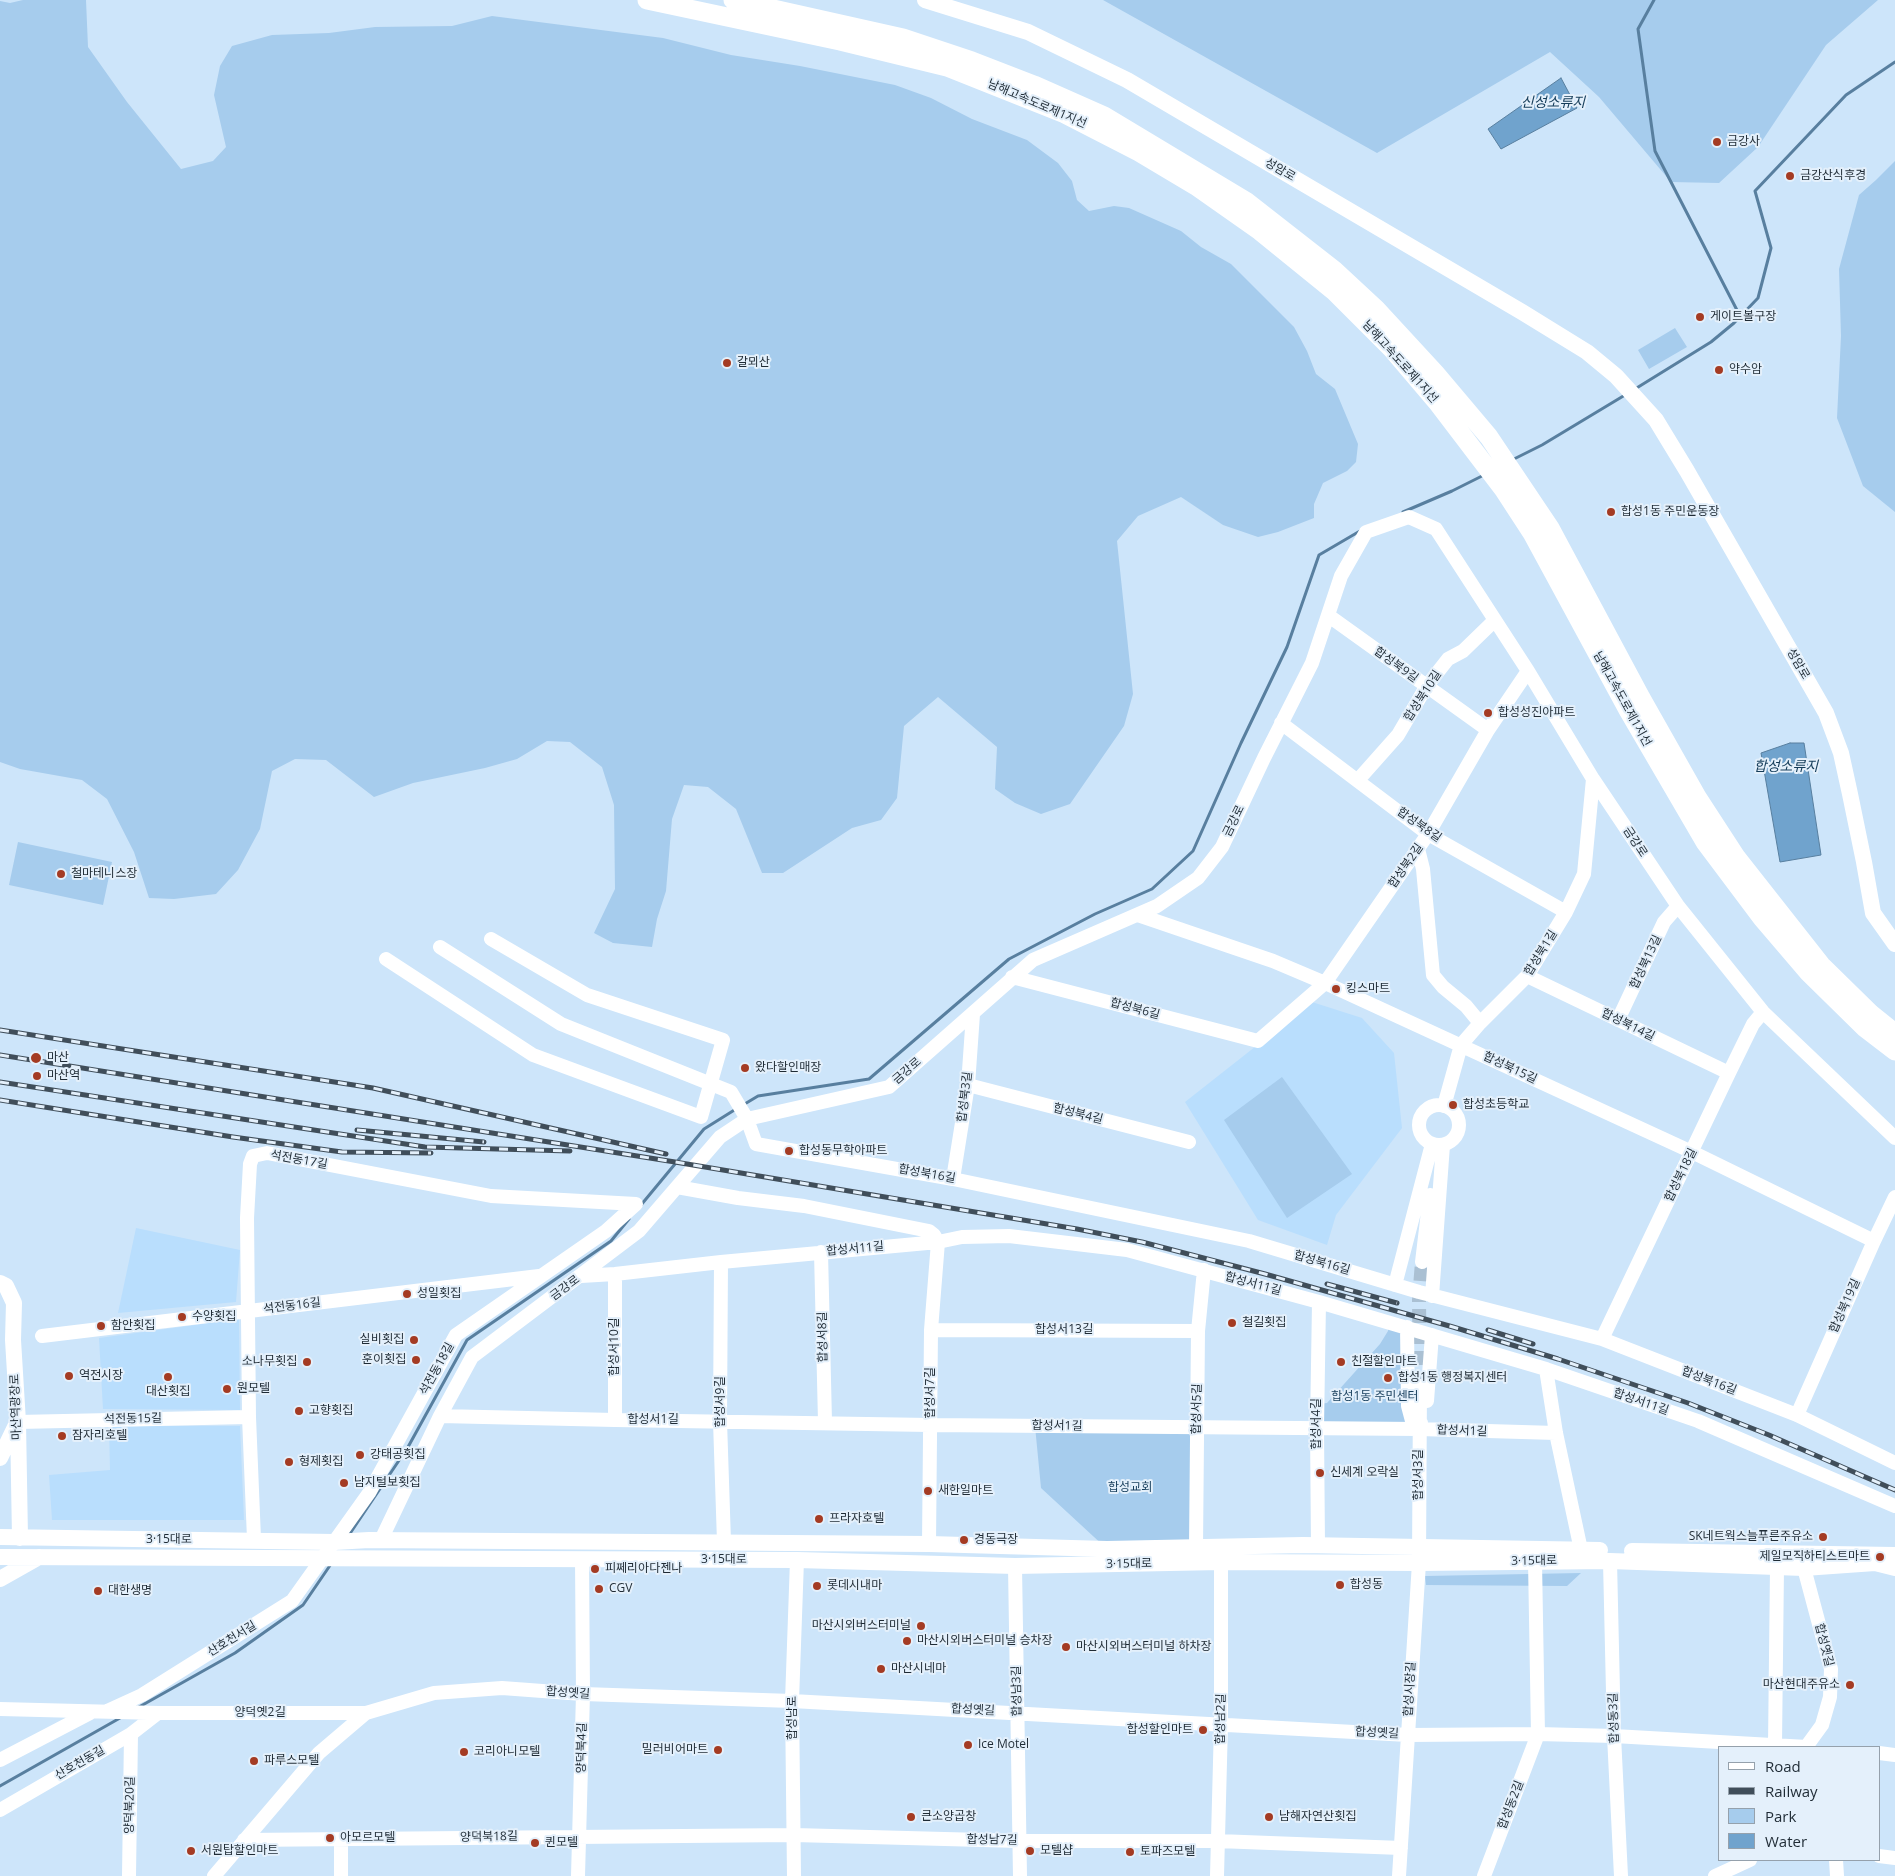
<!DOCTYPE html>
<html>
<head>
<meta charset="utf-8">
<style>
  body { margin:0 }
  #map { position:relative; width:1895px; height:1876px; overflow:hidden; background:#cde5fa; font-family:"Open Sans",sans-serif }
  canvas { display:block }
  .legend { position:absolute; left:1718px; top:1746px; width:162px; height:115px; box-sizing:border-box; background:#e4f0fb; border:1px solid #95a1ac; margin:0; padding:6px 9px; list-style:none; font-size:15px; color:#1f2b35 }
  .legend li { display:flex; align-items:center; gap:10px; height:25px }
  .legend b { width:25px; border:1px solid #95a1ac }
</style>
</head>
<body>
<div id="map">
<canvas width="1895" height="1876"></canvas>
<ul class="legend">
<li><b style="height:6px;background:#fff"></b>Road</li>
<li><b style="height:6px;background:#404e5a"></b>Railway</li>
<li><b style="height:14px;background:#a6cced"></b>Park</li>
<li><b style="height:14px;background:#70a3cd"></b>Water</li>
</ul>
</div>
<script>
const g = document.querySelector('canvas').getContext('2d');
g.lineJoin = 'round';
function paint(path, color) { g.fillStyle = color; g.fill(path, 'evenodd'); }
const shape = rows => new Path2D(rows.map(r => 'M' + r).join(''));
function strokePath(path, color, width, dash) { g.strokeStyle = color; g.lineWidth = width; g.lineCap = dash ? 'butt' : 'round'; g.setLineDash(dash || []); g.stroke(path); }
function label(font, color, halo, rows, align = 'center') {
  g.font = font + ' "Open Sans","Noto Sans KR",sans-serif'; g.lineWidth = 4; g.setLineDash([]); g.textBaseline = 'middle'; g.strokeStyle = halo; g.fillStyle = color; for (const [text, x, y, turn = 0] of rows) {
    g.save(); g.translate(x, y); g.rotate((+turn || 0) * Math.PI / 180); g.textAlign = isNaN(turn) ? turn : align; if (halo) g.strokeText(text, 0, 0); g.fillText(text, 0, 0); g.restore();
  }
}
const built = shape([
  [1312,1002,1362,1018,1394,1053,1402,1128,1336,1215,1327,1245,1258,1220,1185,1102],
  [136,1228,240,1250,236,1302,118,1313],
  [239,1319,240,1410,103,1409,99,1338],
  [109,1426,240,1426,244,1520,52,1520,49,1475,110,1470]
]);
const green = shape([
  [23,0,86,0,88,47,127,102,181,169,213,161,226,147,214,95,220,66,232,46,272,35,329,33,375,27,452,26,492,16,663,38,731,55,800,66,895,85,931,98,972,119,1027,140,1058,163,1072,181,1077,200,1089,211,1114,206,1129,208,1181,231,1201,247,1231,264,1294,327,1307,351,1316,374,1335,389,1358,444,1356,462,1347,471,1323,483,1314,504,1314,518,1278,532,1258,537,1223,525,1181,497,1138,516,1117,541,1133,694,1124,726,1070,804,1041,814,1015,803,995,789,997,747,938,697,904,726,897,798,881,820,852,828,783,873,762,873,736,809,708,787,684,785,672,819,666,891,657,919,652,947,613,943,594,933,615,889,614,805,602,767,570,742,547,741,517,759,485,768,413,783,374,797,326,760,295,759,272,771,260,829,238,870,216,894,174,899,149,898,134,852,107,799,82,780,20,769,0,762,0,1,10,3],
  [1103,0,1878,0,1826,45,1758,147,1719,183,1671,182,1599,97,1550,52,1377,153],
  [1895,161,1895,512,1863,486,1837,418,1841,336,1839,269,1859,195,1876,180],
  [1675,328,1687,347,1649,369,1638,350],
  [18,842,112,862,103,905,9,885],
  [1282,1077,1352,1174,1287,1218,1224,1120],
  [1389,1326,1407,1327,1419,1424,1317,1428,1317,1404,1327,1403,1380,1344,1388,1331],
  [1035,1426,1196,1427,1196,1547,1107,1549,1041,1488],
  [1581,1573,1567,1586,1426,1585,1425,1576]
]);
const water = shape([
  [1561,78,1577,108,1501,149,1488,129,1561,78],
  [1790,743,1804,743,1821,855,1780,862,1761,753,1790,743]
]);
const stream = shape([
  [1654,0,1638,29,1655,151,1740,316],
  [1635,389,1711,342,1734,323,1758,298,1771,248,1755,191,1846,95,1895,62],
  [1512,460,1542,445,1625,395],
  [1403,512,1452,491,1484,475],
  [743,1105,758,1096,869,1079,1009,959,1095,914,1152,889,1193,851,1241,743,1287,647,1319,555,1360,531],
  [641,1205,704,1129,736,1109],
  [349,1535,408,1447,467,1340,611,1241,629,1219],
  [139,1707,235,1653,303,1605,331,1564],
  [0,1786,120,1718]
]);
const minorTunnel = shape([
  [1420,1386,1419,1300,1422,1262]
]);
const minor = shape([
  [1329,616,1488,730],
  [1281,723,1428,834,1566,912],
  [1358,780,1398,735,1426,687,1448,659,1463,651,1495,620],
  [1418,849,1423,869,1433,975,1443,987,1466,1006,1480,1023],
  [1138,915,1273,961,1325,983,1692,1152,1874,1241],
  [440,947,561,1024,731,1092,747,1119,756,1144,953,1179,1249,1241,1419,1292,1602,1339,1797,1415,1895,1463],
  [386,959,533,1055,701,1117,723,1040,587,995,491,939],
  [1527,976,1729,1073],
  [1012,977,1258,1041,1325,983,1428,834,1488,730,1528,671],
  [1618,1020,1664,922,1678,906],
  [968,1085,1189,1142],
  '1419 1125a20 20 0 1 1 40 0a20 20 0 1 1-40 0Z',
  [1444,1106,1461,1045,1480,1023,1527,976,1566,912,1584,874,1593,779],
  [953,1179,968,1085,973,1014],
  [677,1187,738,1198,804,1206,929,1231,934,1235,938,1242,931,1330,929,1544],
  [821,1252,825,1422],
  [721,1262,720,1421,724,1542],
  [1422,1262,1430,1195],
  [581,1276,615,1274,721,1262,938,1242,962,1237,1009,1236,1127,1250,1319,1302,1546,1369,1698,1421,1895,1506],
  [1395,1285,1432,1144],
  [1432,1296,1443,1145],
  [1407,1327,1408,1406,1412,1421,1419,1424,1421,1423],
  [931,1330,1198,1331],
  [42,1336,539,1276],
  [1602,1339,1729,1073,1753,1024,1763,1012],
  [1546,1369,1556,1433,1581,1550],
  [1427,1401,1432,1335],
  [1797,1415,1874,1241,1895,1197],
  [440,1416,615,1420,930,1425,1419,1429,1556,1433],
  [615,1420,615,1274],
  [18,1422,249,1417],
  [254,1539,249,1417,247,1218,250,1164,253,1156,267,1153,491,1196,636,1204],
  [381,1540,440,1416,472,1357,639,1231,720,1137,747,1119,889,1087,1033,960,1157,906,1198,878,1222,847,1264,758,1312,663,1341,576,1366,532,1409,517,1436,529,1528,671,1593,779,1678,906,1763,1012,1895,1138],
  [1318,1546,1317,1428,1319,1302],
  [1196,1547,1198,1331,1204,1270],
  [1610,1561,1614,1736,1621,1876],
  [1015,1566,1020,1876],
  [1804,1568,1831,1669,1830,1697,1822,1725,1806,1747],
  [0,1709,158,1713,366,1713],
  [107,1711,142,1695,292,1601,369,1493,456,1335,606,1231,636,1204],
  [1775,1745,1777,1567],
  [1879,1753,1895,1755],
  [0,1760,90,1713],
  [0,1810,131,1734,158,1713],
  [244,1840,794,1835,1020,1841,1218,1841,1401,1848],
  [1879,1856,1895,1858],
  [1836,1860,1837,1876],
  [129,1876,131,1734],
  [214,1876,319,1753,366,1713,434,1693,502,1688,583,1694,792,1701,1408,1735,1538,1734,1614,1736,1807,1747],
  [341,1876,341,1839],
  [578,1876,583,1694,582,1559],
  [794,1876,792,1701,797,1560],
  [1217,1876,1221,1724,1221,1562],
  [1399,1876,1419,1563,1420,1386],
  [1484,1876,1538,1734,1535,1561],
  [1715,1876,1750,1860]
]);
const major = shape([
  [925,0,1028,32,1127,80,1522,312,1587,352,1616,376,1656,420,1687,471,1826,713,1841,753,1850,794,1864,862,1873,913,1895,944],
  [0,1283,6,1286,14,1303,13,1340,18,1422,20,1538],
  [0,1458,16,1425],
  [0,1537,334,1542,369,1540,929,1544,1107,1549,1303,1545,1600,1550],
  [1632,1551,1895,1555],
  [0,1557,797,1560,1015,1566,1221,1562,1419,1563,1610,1561,1804,1568,1875,1563,1895,1568],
  [0,1579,39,1557]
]);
const highway = shape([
  [647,0,840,41,947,67,1065,114,1139,152,1196,186,1260,231,1334,291,1392,349,1437,402,1504,490,1532,533,1628,710,1705,842,1762,918,1809,973,1865,1028,1895,1051],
  [733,0,903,38,972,61,1034,85,1104,116,1247,202,1334,270,1376,309,1435,373,1489,437,1550,528,1641,698,1697,797,1736,857,1821,965,1871,1014,1895,1033]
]);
const rail = shape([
  [0,1030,373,1088,666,1154],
  [0,1055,675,1162,1077,1229,1142,1242,1265,1274,1453,1327,1558,1359,1688,1403,1769,1435,1895,1490],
  [0,1082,425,1147,570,1151],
  [0,1100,233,1137,342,1152,431,1153],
  [357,1130,484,1142],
  [1327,1284,1397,1303],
  [1488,1330,1533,1344]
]);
const markers = [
  [1717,142,5,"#a43b23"],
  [1790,176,5,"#a43b23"],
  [1700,317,5,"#a43b23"],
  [727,363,5,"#a43b23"],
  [1719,370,5,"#a43b23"],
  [1611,512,5,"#a43b23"],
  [1488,713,5,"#a43b23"],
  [61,874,5,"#a43b23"],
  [1336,989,5,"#a43b23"],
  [36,1058,6,"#a43b23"],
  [745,1068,5,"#a43b23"],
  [37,1076,5,"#a43b23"],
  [1453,1105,5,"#a43b23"],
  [789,1151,5,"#a43b23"],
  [407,1294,5,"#a43b23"],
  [182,1317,5,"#a43b23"],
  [1232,1323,5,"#a43b23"],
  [101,1326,5,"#a43b23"],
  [414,1340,5,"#a43b23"],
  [416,1360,5,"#a43b23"],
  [307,1362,5,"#a43b23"],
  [1341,1362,5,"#a43b23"],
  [69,1376,5,"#a43b23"],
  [168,1377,5,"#a43b23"],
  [1388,1378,5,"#a43b23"],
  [227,1389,5,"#a43b23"],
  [299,1411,5,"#a43b23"],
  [62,1436,5,"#a43b23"],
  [360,1455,5,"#a43b23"],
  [289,1462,5,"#a43b23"],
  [1320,1473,5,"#a43b23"],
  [344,1483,5,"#a43b23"],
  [928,1491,5,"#a43b23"],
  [819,1519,5,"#a43b23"],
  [1823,1537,5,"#a43b23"],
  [964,1540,5,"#a43b23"],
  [1880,1557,5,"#a43b23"],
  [595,1569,5,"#a43b23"],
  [1340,1585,5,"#a43b23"],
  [817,1586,5,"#a43b23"],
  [599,1589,5,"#a43b23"],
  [98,1591,5,"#a43b23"],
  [921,1626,5,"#a43b23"],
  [907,1641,5,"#a43b23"],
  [1066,1647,5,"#a43b23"],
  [881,1669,5,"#a43b23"],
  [1850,1685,5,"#a43b23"],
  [1203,1730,5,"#a43b23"],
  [968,1745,5,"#a43b23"],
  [718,1750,5,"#a43b23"],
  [464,1752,5,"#a43b23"],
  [254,1761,5,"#a43b23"],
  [911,1817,5,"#a43b23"],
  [1269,1817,5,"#a43b23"],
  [330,1838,5,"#a43b23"],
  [535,1843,5,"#a43b23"],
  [191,1851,5,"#a43b23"],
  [1030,1851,5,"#a43b23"],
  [1130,1852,5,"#a43b23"]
];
const streetNames = [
  ["남해고속도로제1지선",1037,104,23],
  ["성암로",1280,170,30],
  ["남해고속도로제1지선",1400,362,48],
  ["성암로",1798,664,60],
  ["합성북9길",1396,665,36],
  ["합성북10길",1423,696,-57],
  ["남해고속도로제1지선",1622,699,61],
  ["금강로",1234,821,-64],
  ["합성북8길",1419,825,35],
  ["금강로",1635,842,57],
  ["합성북2길",1406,866,-55],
  ["합성북1길",1541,953,-58],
  ["합성북13길",1646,962,-65],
  ["합성북6길",1135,1009,15],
  ["합성북14길",1628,1025,26],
  ["합성북15길",1510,1068,25],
  ["금강로",907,1071,-41],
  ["합성북3길",965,1097,-83],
  ["합성북4길",1078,1114,14],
  ["석전동17길",299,1160,10],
  ["합성북16길",927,1174,10],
  ["합성북18길",1681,1175,-64],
  ["합성서11길",855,1249,-5],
  ["합성북16길",1322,1263,16],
  ["합성서11길",1253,1284,15],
  ["금강로",565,1288,-37],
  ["석전동16길",292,1306,-7],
  ["합성북19길",1845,1306,-66],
  ["합성서13길",1064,1330],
  ["합성서8길",823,1337,-91],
  ["합성서10길",615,1347,-90],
  ["석전동18길",437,1369,-61],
  ["합성북16길",1709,1381,21],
  ["합성서7길",931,1393,-90],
  ["합성서9길",721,1402,-90],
  ["합성서11길",1641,1402,19],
  ["마산역광장로",16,1407,-92],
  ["합성서5길",1197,1409,-89],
  ["석전동15길",133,1419,-1],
  ["합성서1길",653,1420],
  ["합성서4길",1317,1424,-90],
  ["합성서1길",1057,1426,1],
  ["합성서1길",1462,1431,2],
  ["합성서3길",1419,1475,-90],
  ["3·15대로",169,1540],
  ["3·15대로",724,1560],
  ["3·15대로",1534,1561,-1],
  ["3·15대로",1129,1564,-1],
  ["산호천서길",232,1639,-32],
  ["합성옛길",1824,1645,76],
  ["합성시장길",1410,1689,-87],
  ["합성남3길",1017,1691,-91],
  ["합성옛길",568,1693,4],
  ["합성옛길",973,1710,3],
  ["양덕옛2길",260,1713],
  ["합성남로",793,1718,-90],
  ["합성동3길",1614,1718,-92],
  ["합성남2길",1221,1719,-89],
  ["합성옛길",1377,1733,3],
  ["양덕북4길",582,1748,-89],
  ["산호천동길",80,1763,-30],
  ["양덕북20길",130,1805,-89],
  ["합성동2길",1511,1805,-69],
  ["양덕북18길",489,1837,-1],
  ["합성남7길",992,1840,1]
];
const poiNames = [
  ["금강사",1727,142],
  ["금강산식후경",1800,176],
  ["게이트볼구장",1710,317],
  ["갈뫼산",737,363],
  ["약수암",1729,370],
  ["합성1동 주민운동장",1621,512],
  ["합성성진아파트",1498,713],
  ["철마테니스장",71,874],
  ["킹스마트",1346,989],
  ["마산",47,1058],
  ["왔다할인매장",755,1068],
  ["마산역",47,1076],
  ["합성초등학교",1463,1105],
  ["합성동무학아파트",799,1151],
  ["성일횟집",417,1294],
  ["수양횟집",192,1317],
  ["철길횟집",1242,1323],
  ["함안횟집",111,1326],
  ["실비횟집",404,1340,"right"],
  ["훈이횟집",406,1360,"right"],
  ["소나무횟집",297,1362,"right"],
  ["친절할인마트",1351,1362],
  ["역전시장",79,1376],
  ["합성1동 행정복지센터",1398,1378],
  ["원모텔",237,1389],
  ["대산횟집",168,1392,"center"],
  ["고향횟집",309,1411],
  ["잠자리호텔",72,1436],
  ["강태공횟집",370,1455],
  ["형제횟집",299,1462],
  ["신세계 오락실",1330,1473],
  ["남지털보횟집",354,1483],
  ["새한일마트",938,1491],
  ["프라자호텔",829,1519],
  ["SK네트웍스늘푸른주유소",1813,1537,"right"],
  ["경동극장",974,1540],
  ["제일모직하티스트마트",1870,1557,"right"],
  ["피쩨리아다젠나",605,1569],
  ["합성동",1350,1585],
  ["롯데시내마",827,1586],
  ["CGV",609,1589],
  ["대한생명",108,1591],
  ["마산시외버스터미널",911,1626,"right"],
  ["마산시외버스터미널 승차장",917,1641],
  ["마산시외버스터미널 하차장",1076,1647],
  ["마산시네마",891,1669],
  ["마산현대주유소",1840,1685,"right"],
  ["합성할인마트",1193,1730,"right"],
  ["Ice Motel",978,1745],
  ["밀러비어마트",708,1750,"right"],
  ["코리아니모텔",474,1752],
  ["파루스모텔",264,1761],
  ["큰소양곱창",921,1817],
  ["남해자연산횟집",1279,1817],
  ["아모르모텔",340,1838],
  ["퀸모텔",545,1843],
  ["서원탑할인마트",201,1851],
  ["모텔샵",1040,1851],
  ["토파즈모텔",1140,1852]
];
const parkNames = [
  ["합성1동 주민센터",1375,1397],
  ["합성교회",1130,1488]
];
const waterNames = [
  ["신성소류지",1553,103],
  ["합성소류지",1786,767]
];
paint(built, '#b9defd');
paint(green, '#a6cced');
paint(water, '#70a3cd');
strokePath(water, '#587f9f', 1);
strokePath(stream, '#587f9f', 3);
strokePath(minorTunnel, '#aac0d3', 14, [14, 7]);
strokePath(minor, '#fff', 14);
strokePath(major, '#fff', 16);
strokePath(highway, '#fff', 19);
strokePath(rail, '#404e5a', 5);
strokePath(rail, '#e4f0fb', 3, [9]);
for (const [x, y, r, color] of markers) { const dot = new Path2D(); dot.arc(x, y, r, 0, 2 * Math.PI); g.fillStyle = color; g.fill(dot); strokePath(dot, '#e4f0fb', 2); }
label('12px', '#1f2b35', '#e4f0fb', streetNames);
label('12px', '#1f2b35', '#e4f0fb', poiNames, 'left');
label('12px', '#173e5c', '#e4f0fb', parkNames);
label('italic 14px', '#143c59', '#e4f0fb', waterNames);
</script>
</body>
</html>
